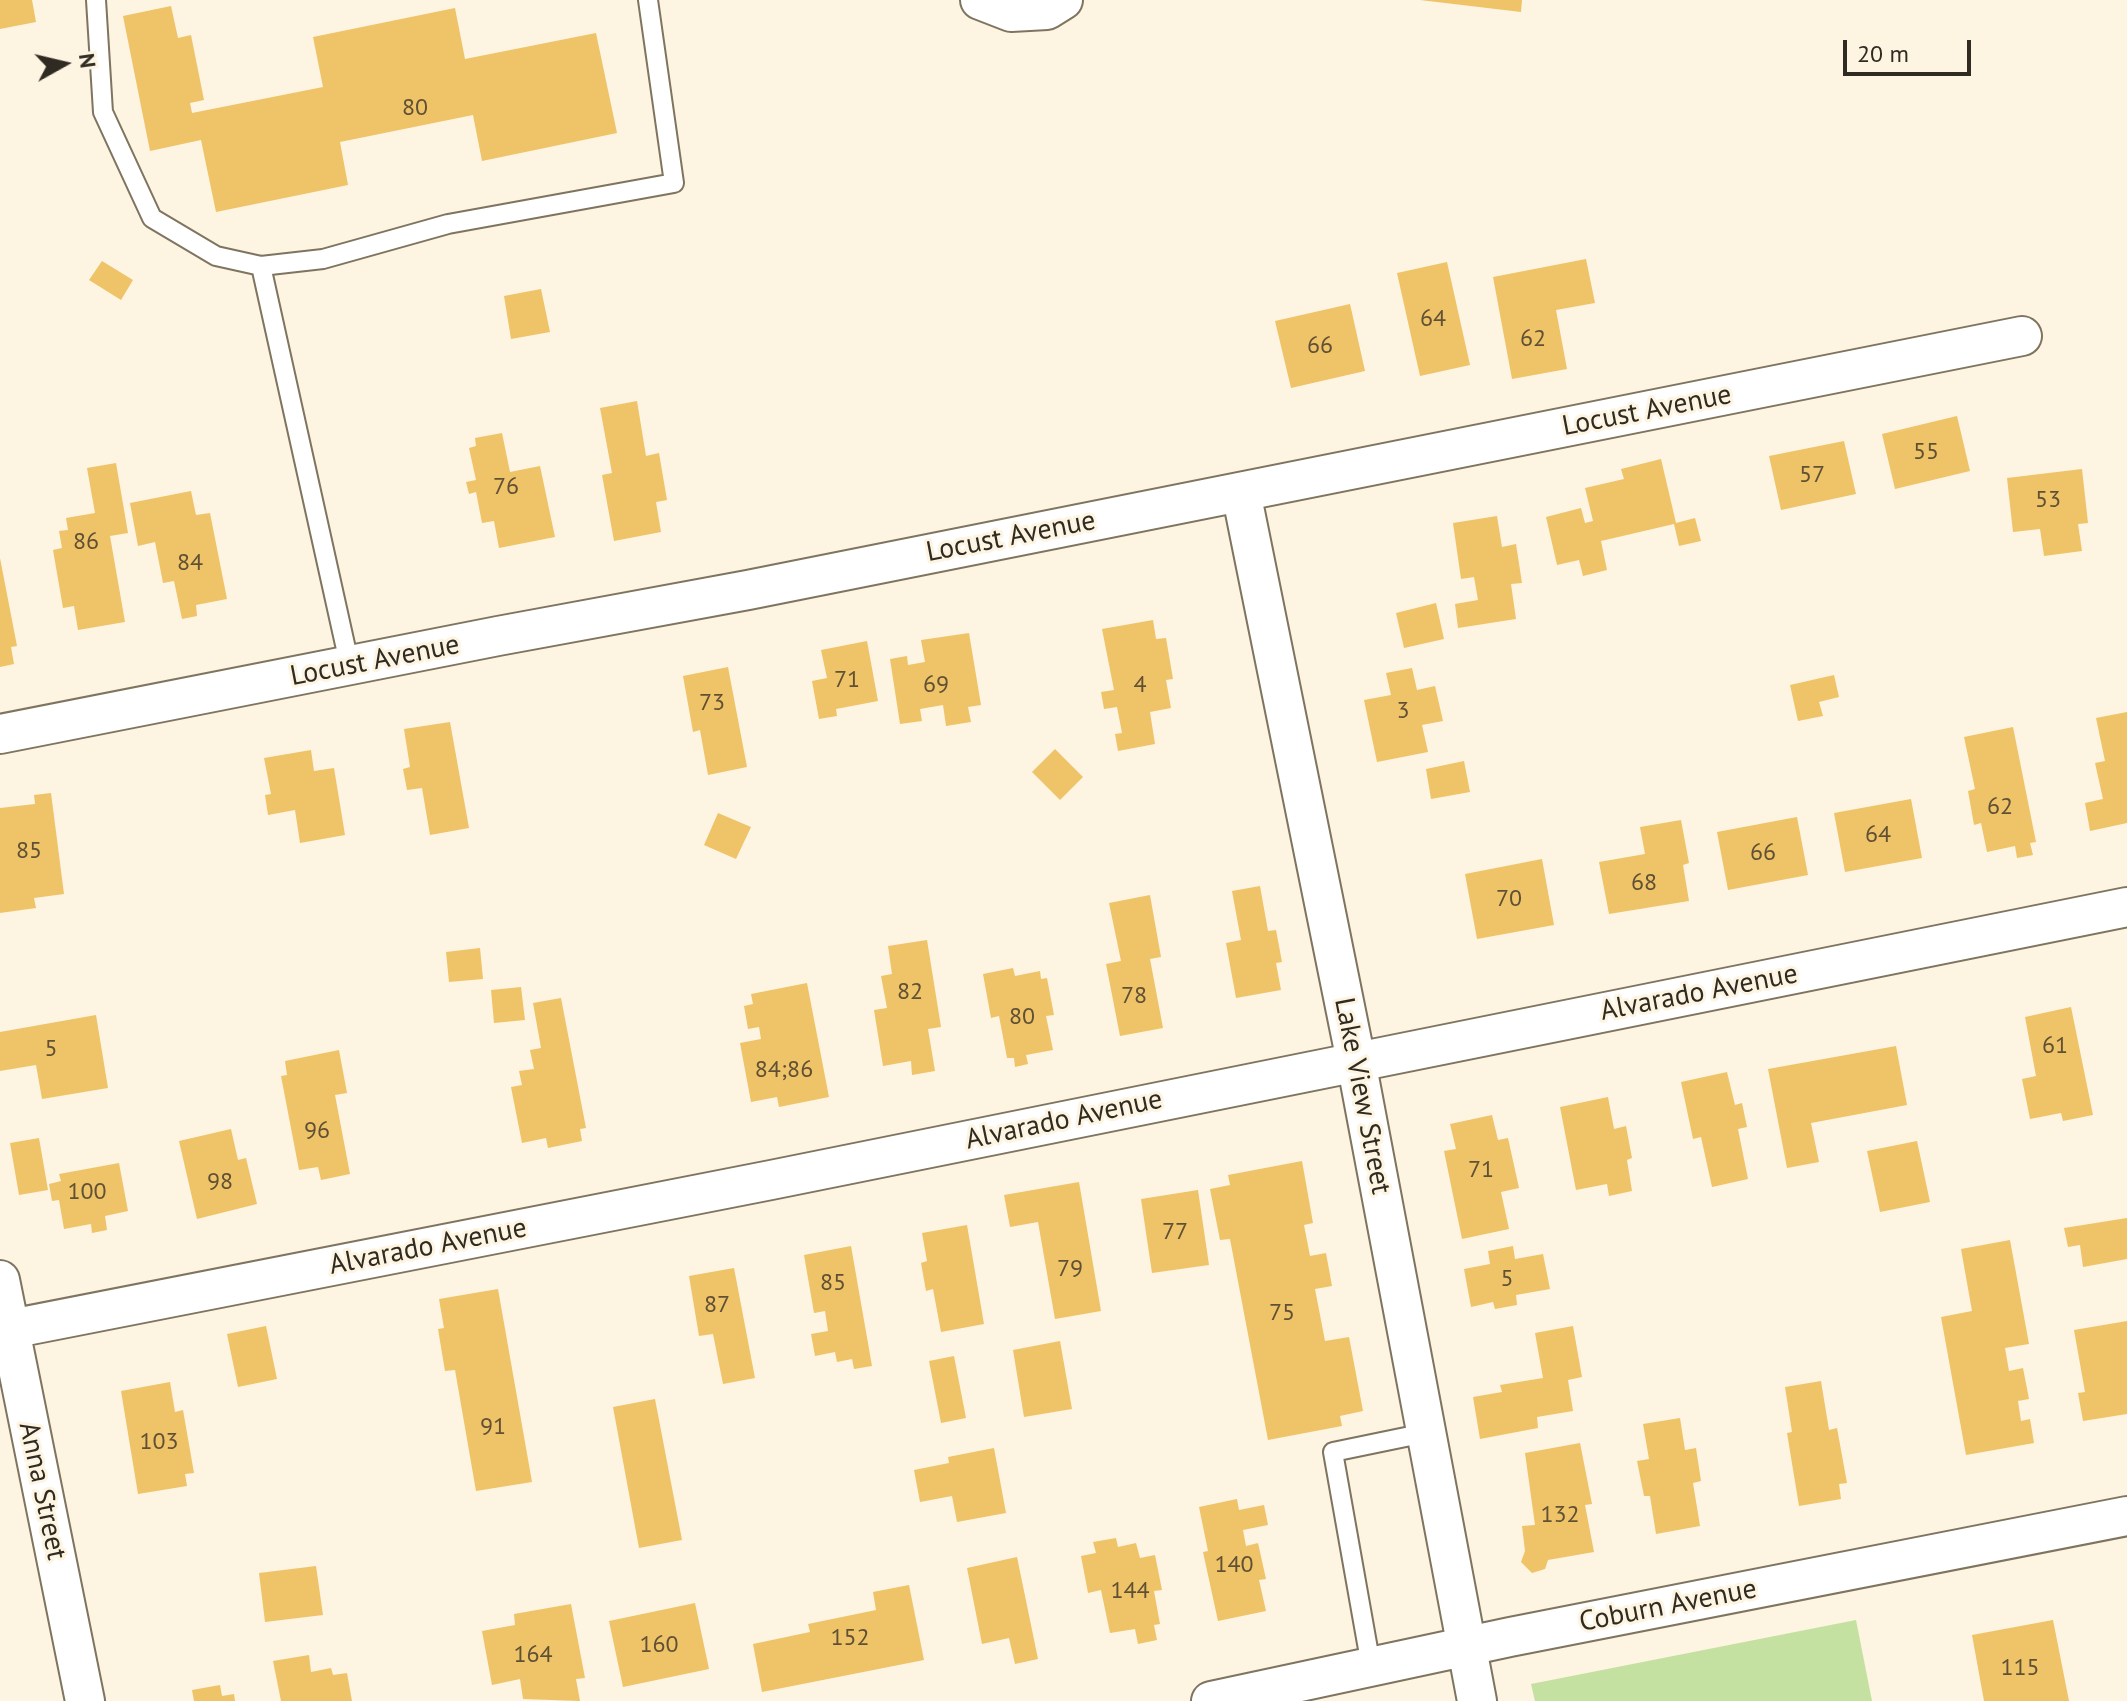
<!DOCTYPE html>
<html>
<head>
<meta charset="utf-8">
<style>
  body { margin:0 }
  #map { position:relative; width:2127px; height:1701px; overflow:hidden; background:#fdf4e1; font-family:"PT Sans",sans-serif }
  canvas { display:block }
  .north { position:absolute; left:24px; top:24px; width:80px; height:80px; -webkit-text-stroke:6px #fdf4e1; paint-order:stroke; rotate:82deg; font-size:22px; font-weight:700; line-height:32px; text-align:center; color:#302b22 }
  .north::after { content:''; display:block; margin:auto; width:28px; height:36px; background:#302b22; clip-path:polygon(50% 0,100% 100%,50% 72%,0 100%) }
  .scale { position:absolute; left:1843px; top:40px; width:128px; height:36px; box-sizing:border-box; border:4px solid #302b22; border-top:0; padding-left:10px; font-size:24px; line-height:28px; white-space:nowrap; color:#302b22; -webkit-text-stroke:6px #fdf4e1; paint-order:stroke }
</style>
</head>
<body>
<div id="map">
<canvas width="2127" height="1701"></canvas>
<div class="north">N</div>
<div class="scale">20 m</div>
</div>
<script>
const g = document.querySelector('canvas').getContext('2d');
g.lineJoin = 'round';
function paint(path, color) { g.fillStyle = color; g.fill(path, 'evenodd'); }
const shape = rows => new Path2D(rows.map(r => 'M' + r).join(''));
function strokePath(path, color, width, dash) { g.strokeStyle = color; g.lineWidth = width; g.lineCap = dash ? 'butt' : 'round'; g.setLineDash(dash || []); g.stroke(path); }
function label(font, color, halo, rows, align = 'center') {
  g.font = font + ' "PT Sans",sans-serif'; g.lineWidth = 6; g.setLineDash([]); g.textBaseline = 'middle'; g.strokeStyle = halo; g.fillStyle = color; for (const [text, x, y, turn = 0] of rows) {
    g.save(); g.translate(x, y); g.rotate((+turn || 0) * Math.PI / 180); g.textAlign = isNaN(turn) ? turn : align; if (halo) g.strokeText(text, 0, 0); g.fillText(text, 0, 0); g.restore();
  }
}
const green = shape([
  [1856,1620,1872,1701,1535,1701,1531,1684]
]);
const building = shape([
  [0,0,32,0,36,22,0,29],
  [1420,0,1522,0,1521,12],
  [171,6,178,38,191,35,204,100,190,103,192,113,323,87,313,37,455,8,465,59,596,33,617,133,482,161,473,115,340,142,348,185,216,212,201,140,150,151,123,16],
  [1586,259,1595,303,1556,310,1567,369,1512,379,1493,277],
  [102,261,133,280,121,300,89,280],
  [1447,262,1470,365,1420,376,1397,273],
  [541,289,550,332,511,339,504,296],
  [1350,304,1365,371,1291,388,1275,321],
  [637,401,646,456,659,453,667,500,656,502,661,532,614,541,602,475,612,473,600,408],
  [1957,416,1970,471,1895,489,1882,434],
  [502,433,510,472,540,466,555,537,499,548,494,521,482,523,476,492,469,494,466,482,476,480,469,448,476,446,475,438],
  [1844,441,1856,494,1781,510,1769,456],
  [1661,459,1676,523,1695,518,1701,541,1679,546,1674,524,1601,541,1607,570,1583,576,1579,560,1557,565,1546,517,1581,508,1585,523,1593,521,1585,488,1624,479,1621,469],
  [116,463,128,533,110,536,125,622,78,630,74,606,63,608,53,550,62,548,59,531,68,530,66,518,95,513,87,468],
  [2082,469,2088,523,2078,524,2082,551,2044,556,2040,529,2013,532,2007,478],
  [191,491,196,515,210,513,227,599,196,605,197,616,182,619,174,581,163,583,155,542,138,546,130,503],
  [1497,516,1502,547,1516,544,1522,583,1511,584,1516,619,1458,628,1455,604,1478,600,1474,577,1461,579,1453,523],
  [0,558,17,646,11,647,14,664,0,667],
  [1436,603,1444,639,1404,648,1396,613],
  [1153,620,1156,639,1166,638,1173,679,1166,680,1171,708,1150,712,1155,744,1118,751,1115,734,1122,733,1117,707,1104,709,1101,692,1114,690,1102,629],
  [969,633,981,705,968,707,971,722,946,726,943,705,920,709,922,721,900,724,890,659,907,656,908,665,925,662,921,640],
  [867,641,878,701,836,709,837,716,819,719,812,681,827,678,821,650],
  [728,667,747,767,708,775,700,730,693,732,683,676],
  [1412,668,1417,690,1435,686,1443,721,1422,725,1428,752,1377,762,1364,700,1391,695,1386,673],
  [1834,675,1839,697,1819,702,1823,716,1798,721,1790,685],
  [2127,712,2127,823,2090,831,2085,803,2103,799,2095,763,2105,761,2096,718],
  [450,722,469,828,430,835,422,788,407,790,403,769,410,767,404,729],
  [2013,727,2036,842,2030,843,2033,855,2017,858,2015,846,1987,852,1981,823,1974,825,1968,791,1975,789,1964,737],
  [1055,749,1083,777,1060,800,1032,772],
  [311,750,314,771,334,768,345,835,300,843,295,810,268,815,265,795,271,794,264,758],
  [1464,761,1470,792,1431,799,1426,769],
  [51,793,64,894,34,898,36,908,0,913,0,808,35,804,34,795],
  [1911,799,1922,858,1845,872,1834,813],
  [718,813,751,827,736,859,704,845],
  [1797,817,1808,875,1728,890,1717,832],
  [1681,820,1689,863,1683,865,1689,901,1609,914,1599,862,1645,854,1640,827],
  [1542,859,1554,925,1477,939,1465,874],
  [1260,886,1268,931,1276,930,1282,962,1276,963,1281,990,1236,998,1226,943,1241,940,1232,891],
  [1150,895,1161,957,1150,959,1163,1028,1120,1036,1106,964,1121,961,1109,903],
  [927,940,941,1027,928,1029,935,1071,912,1075,911,1061,883,1066,874,1010,887,1008,881,976,892,974,888,946],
  [480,948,483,979,449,982,446,952],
  [1013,968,1015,976,1040,971,1041,979,1047,978,1054,1015,1046,1016,1053,1050,1026,1055,1028,1064,1015,1067,1014,1058,1007,1058,999,1016,991,1018,983,974],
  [807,983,829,1097,779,1107,777,1097,751,1102,740,1043,761,1039,759,1027,748,1029,744,1006,753,1004,751,994],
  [521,987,525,1020,494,1023,491,990],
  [561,998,586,1128,580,1129,582,1141,548,1148,546,1138,522,1143,511,1087,522,1085,519,1071,534,1069,530,1050,541,1048,533,1003],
  [2071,1007,2093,1115,2063,1121,2061,1113,2030,1119,2022,1079,2036,1076,2025,1017],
  [96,1015,108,1088,42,1099,36,1065,0,1071,0,1032],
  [1896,1046,1907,1105,1811,1123,1819,1162,1787,1168,1768,1069],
  [339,1050,347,1093,335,1095,350,1174,321,1180,318,1167,299,1170,281,1076,287,1075,285,1061],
  [1727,1072,1735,1105,1742,1103,1747,1127,1738,1129,1748,1179,1712,1187,1701,1137,1693,1139,1681,1082],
  [1608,1097,1614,1129,1626,1126,1632,1158,1627,1160,1632,1191,1609,1196,1607,1184,1576,1190,1560,1107],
  [1492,1115,1498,1140,1508,1138,1519,1188,1501,1192,1509,1229,1462,1239,1444,1151,1456,1149,1450,1124],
  [231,1129,238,1160,246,1158,257,1204,197,1219,179,1141],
  [39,1138,48,1190,19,1195,10,1143],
  [1917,1141,1930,1202,1880,1212,1867,1151],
  [1302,1161,1313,1223,1304,1225,1310,1256,1326,1253,1332,1286,1315,1289,1325,1341,1349,1337,1363,1411,1340,1416,1342,1426,1268,1440,1230,1239,1220,1240,1210,1189,1230,1185,1228,1175],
  [119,1163,128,1211,105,1216,107,1230,92,1233,91,1224,64,1229,59,1200,52,1201,49,1184,61,1181,59,1174],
  [1079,1182,1101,1311,1055,1319,1038,1222,1010,1227,1004,1195],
  [1198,1190,1209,1265,1152,1273,1141,1199],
  [2127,1218,2127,1259,2083,1267,2080,1245,2068,1247,2064,1228],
  [967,1225,984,1324,941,1332,933,1289,926,1291,921,1263,927,1261,922,1233],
  [2010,1240,2029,1344,2005,1348,2009,1371,2023,1368,2029,1399,2018,1401,2021,1421,2030,1419,2034,1443,1966,1455,1941,1317,1972,1311,1961,1249],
  [851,1246,872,1366,854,1369,852,1359,837,1362,835,1352,815,1356,811,1334,828,1331,825,1311,814,1313,804,1255],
  [1513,1246,1515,1259,1543,1254,1550,1289,1516,1295,1517,1305,1495,1309,1493,1302,1471,1307,1464,1269,1490,1264,1488,1251],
  [734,1268,755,1378,723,1384,713,1334,699,1336,689,1276],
  [498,1289,532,1482,476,1491,455,1370,445,1371,438,1329,444,1328,439,1299],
  [2127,1321,2127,1414,2083,1421,2078,1393,2085,1392,2074,1330],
  [266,1326,277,1379,238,1387,227,1334],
  [1573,1326,1582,1377,1568,1380,1573,1411,1537,1417,1538,1428,1480,1439,1473,1397,1502,1392,1500,1385,1543,1378,1535,1333],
  [1060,1341,1072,1409,1024,1417,1013,1350],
  [954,1356,966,1418,941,1423,929,1361],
  [1821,1381,1829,1430,1837,1428,1847,1483,1839,1484,1841,1499,1799,1506,1787,1433,1792,1432,1785,1387],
  [170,1382,175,1412,183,1410,194,1473,185,1474,187,1486,138,1494,121,1391],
  [655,1399,682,1540,639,1548,613,1407],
  [1680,1418,1685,1450,1696,1448,1701,1481,1693,1483,1700,1526,1656,1534,1650,1496,1644,1496,1637,1461,1649,1459,1643,1424],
  [1580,1443,1592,1504,1585,1505,1594,1552,1548,1560,1545,1569,1532,1573,1521,1562,1525,1551,1522,1526,1535,1525,1525,1453],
  [994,1448,1006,1513,957,1522,952,1496,920,1502,914,1470,949,1463,948,1457],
  [1237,1499,1239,1510,1264,1505,1268,1525,1243,1530,1246,1546,1258,1543,1266,1579,1259,1580,1266,1611,1218,1621,1203,1552,1208,1551,1199,1507],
  [1116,1538,1118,1547,1136,1543,1140,1558,1155,1555,1162,1590,1154,1591,1160,1624,1154,1625,1157,1640,1138,1644,1135,1629,1110,1633,1101,1590,1088,1593,1081,1556,1096,1553,1093,1542],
  [1017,1557,1038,1659,1015,1664,1009,1638,982,1644,967,1568],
  [316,1566,323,1615,265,1622,259,1573],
  [909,1585,924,1660,762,1692,753,1644,810,1632,808,1624,876,1610,873,1592],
  [695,1603,709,1669,623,1687,609,1621],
  [571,1604,585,1678,576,1679,580,1701,523,1699,520,1679,492,1685,482,1631,515,1625,514,1614],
  [2053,1620,2069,1701,1984,1701,1972,1635],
  [309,1655,311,1672,331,1668,333,1675,347,1673,352,1701,281,1701,273,1661],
  [220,1685,222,1696,234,1694,235,1701,194,1701,192,1690]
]);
const service = shape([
  [96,0,103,112,152,218,216,256,261,266,323,259,448,224,674,183,648,0],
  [261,266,350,667],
  [1371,1666,1333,1452,1425,1433]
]);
const minor = shape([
  [980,0,1011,12,1047,10,1063,0],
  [1241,492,1356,1061,1477,1701],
  [0,734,498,636,748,590,2022,336],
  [0,1280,85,1701],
  [0,1331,771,1180,2127,907],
  [1211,1701,1510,1637,2127,1516]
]);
const numberNames = [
  ["80",415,108],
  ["64",1433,319],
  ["62",1533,339],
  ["66",1320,346],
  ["55",1926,452],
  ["57",1812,475],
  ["76",506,487],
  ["53",2048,500],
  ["86",86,542],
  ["84",190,563],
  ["71",847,680],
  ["69",936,685],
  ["4",1140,685],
  ["73",712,703],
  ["3",1403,711],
  ["62",2000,807],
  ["64",1878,835],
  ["85",29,851],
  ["66",1763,853],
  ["68",1644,883],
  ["70",1509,899],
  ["82",910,992],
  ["78",1134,996],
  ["80",1022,1017],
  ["61",2055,1046],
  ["5",51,1049],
  ["84;86",784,1070],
  ["96",317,1131],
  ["71",1481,1170],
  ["98",220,1182],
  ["100",87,1192],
  ["77",1175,1232],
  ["79",1070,1269],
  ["5",1507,1279],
  ["85",833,1283],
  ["87",717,1305],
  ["75",1282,1313],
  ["91",493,1427],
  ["103",159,1442],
  ["132",1560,1515],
  ["140",1234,1565],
  ["144",1130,1591],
  ["152",850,1638],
  ["160",659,1645],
  ["164",533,1655],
  ["115",2020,1668]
];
const streetNames = [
  ["Locust Avenue",1647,411,-11],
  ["Locust Avenue",1011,537,-11],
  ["Locust Avenue",375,661,-11],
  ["Alvarado Avenue",1699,993,-11],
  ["Lake View Street",1362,1096,79],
  ["Alvarado Avenue",1064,1120,-12],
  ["Alvarado Avenue",428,1247,-11],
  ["Anna Street",42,1491,78],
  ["Coburn Avenue",1668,1606,-11]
];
paint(green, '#c4e1a1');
paint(building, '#efc368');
strokePath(service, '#7e745f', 22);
strokePath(minor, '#7e745f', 42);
strokePath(service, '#fff', 18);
strokePath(minor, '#fff', 38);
label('24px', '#605134', null, numberNames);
label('28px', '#302b22', '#fdf4e1', streetNames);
</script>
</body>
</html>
